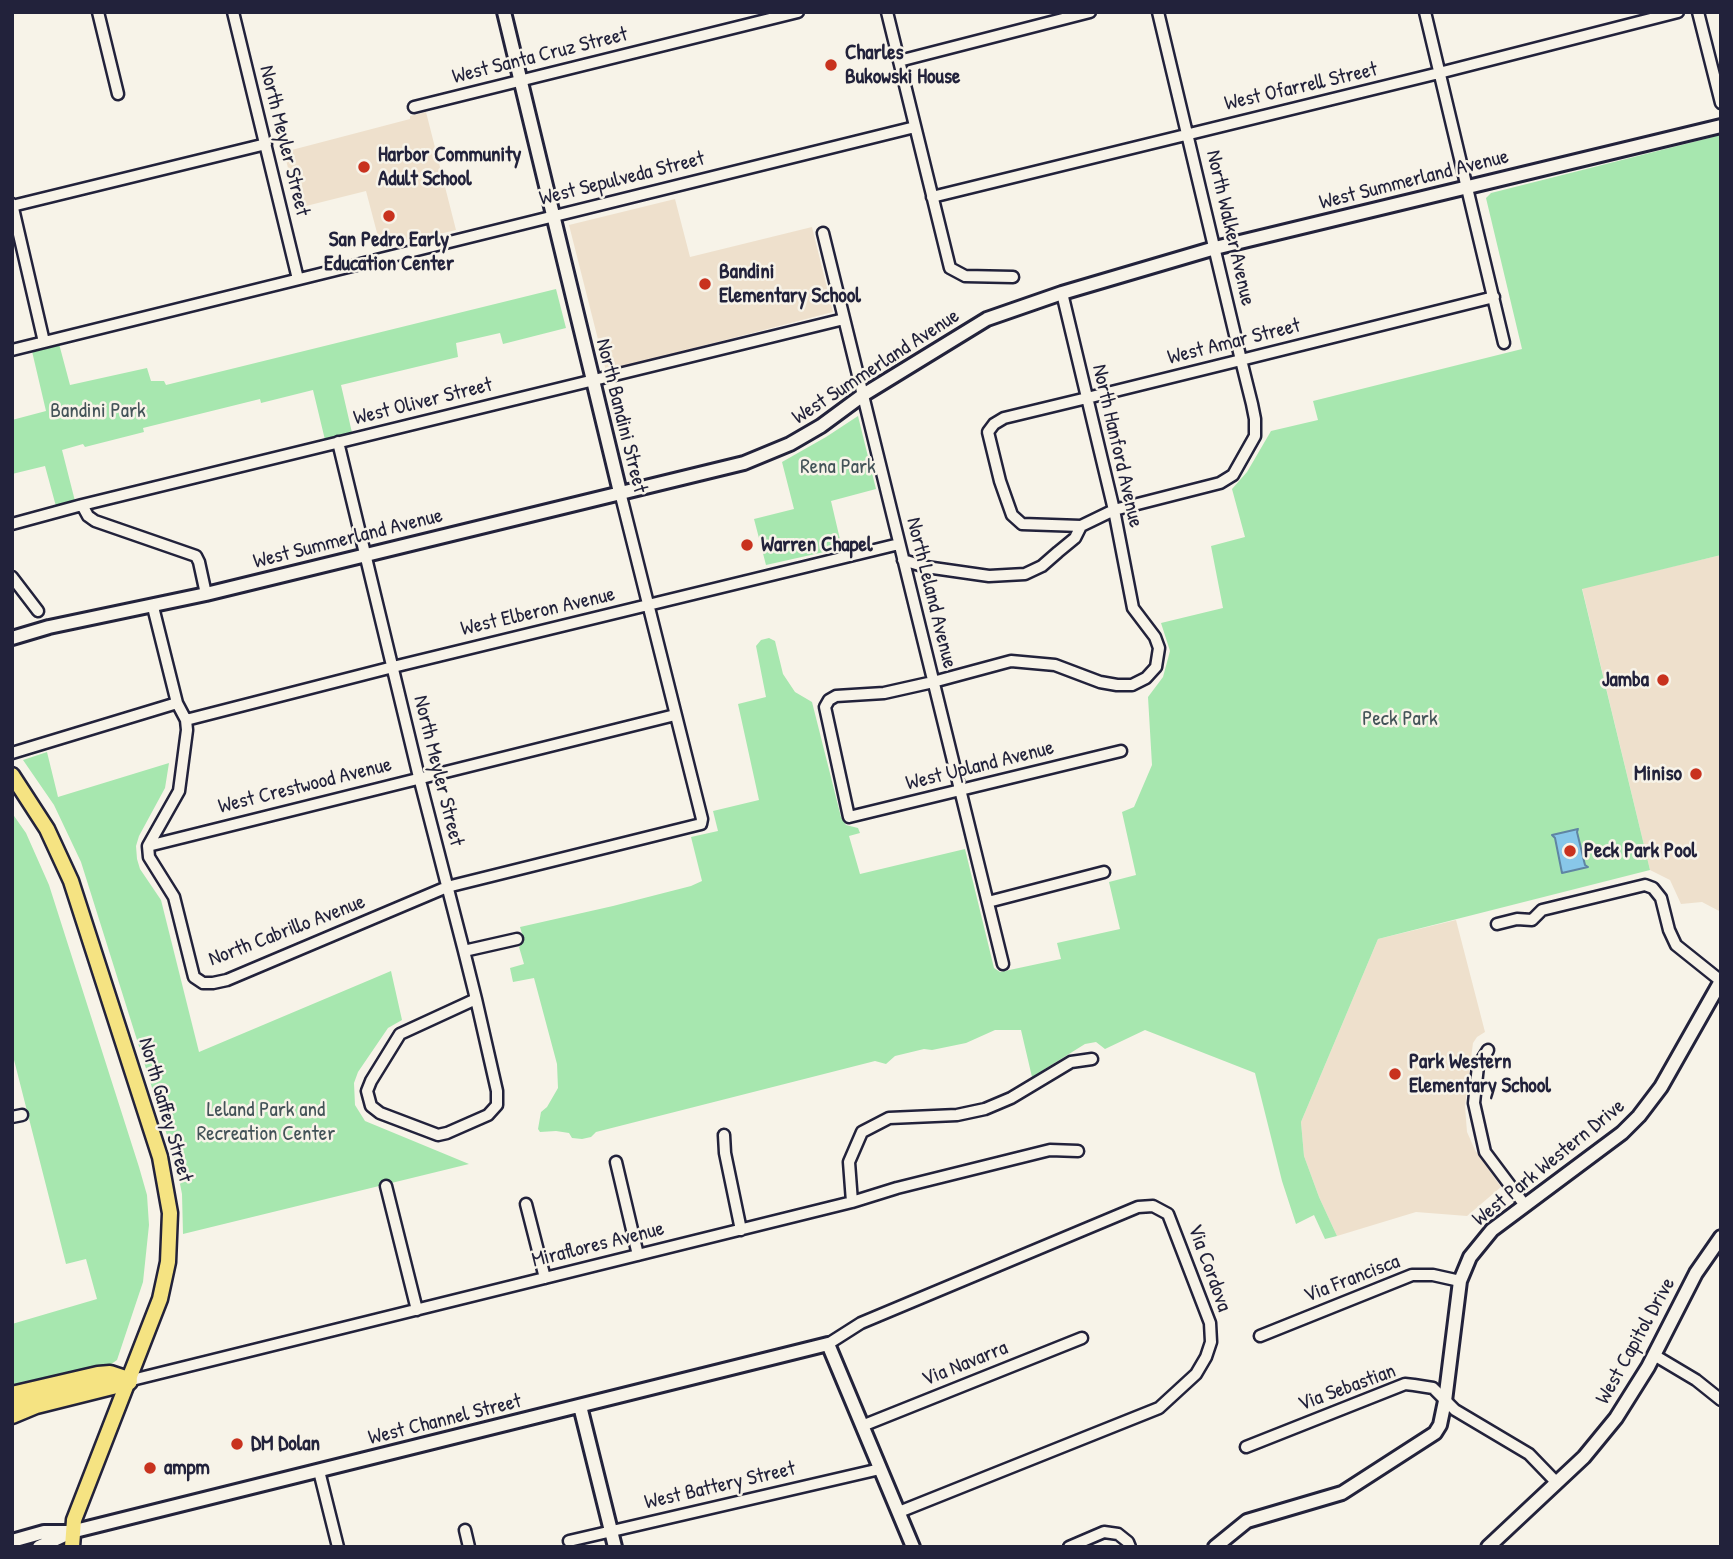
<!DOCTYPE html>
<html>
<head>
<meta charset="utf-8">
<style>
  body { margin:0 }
  #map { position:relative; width:1733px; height:1559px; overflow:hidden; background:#f7f3e8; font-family:"Patrick Hand",sans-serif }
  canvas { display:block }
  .frame { position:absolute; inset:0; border:14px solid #22223b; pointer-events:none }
</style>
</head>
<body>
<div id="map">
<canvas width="1733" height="1559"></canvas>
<div class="frame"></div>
</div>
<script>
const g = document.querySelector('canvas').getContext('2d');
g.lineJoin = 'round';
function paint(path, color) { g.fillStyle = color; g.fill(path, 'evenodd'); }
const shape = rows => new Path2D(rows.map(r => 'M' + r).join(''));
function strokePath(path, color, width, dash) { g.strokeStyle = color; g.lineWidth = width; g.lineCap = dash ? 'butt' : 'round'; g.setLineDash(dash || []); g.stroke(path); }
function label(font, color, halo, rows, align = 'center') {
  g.font = font + ' "Patrick Hand",sans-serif'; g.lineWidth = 5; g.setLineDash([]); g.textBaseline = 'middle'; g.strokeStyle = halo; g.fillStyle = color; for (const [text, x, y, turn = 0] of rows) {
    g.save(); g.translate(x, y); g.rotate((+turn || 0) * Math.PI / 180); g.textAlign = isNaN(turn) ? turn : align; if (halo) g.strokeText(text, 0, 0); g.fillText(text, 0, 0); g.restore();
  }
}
const built = shape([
  [426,112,456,230,381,248,366,191,298,208,284,152,410,119,410,116],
  [675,199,690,257,812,227,833,312,606,371,569,225],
  [1721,555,1721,912,1702,902,1681,904,1670,880,1650,870,1582,588],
  [1456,920,1485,1032,1477,1037,1473,1043,1465,1106,1467,1132,1475,1150,1501,1187,1467,1216,1416,1212,1337,1236,1319,1197,1304,1156,1301,1122,1378,939]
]);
const green = shape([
  [1721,135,1721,555,1582,589,1650,870,1378,939,1301,1122,1304,1156,1319,1197,1337,1236,1325,1239,1314,1215,1296,1224,1282,1181,1255,1073,1145,1030,1105,1049,1096,1042,1085,1044,1032,1077,1021,1030,995,1030,966,1043,932,1050,924,1049,895,1056,886,1064,875,1061,596,1132,591,1137,582,1139,572,1138,569,1133,556,1131,540,1132,538,1129,541,1112,547,1107,558,1088,557,1064,534,978,513,982,510,968,524,964,519,947,524,940,520,927,613,906,691,886,702,881,691,837,718,831,713,811,759,800,738,704,766,697,756,646,761,640,769,638,775,641,783,674,795,692,812,702,841,817,846,825,858,828,860,833,849,836,860,874,965,849,994,968,1000,972,1061,959,1057,943,1120,929,1109,882,1136,875,1122,812,1134,807,1152,765,1148,697,1163,677,1170,651,1161,623,1223,608,1211,546,1245,537,1232,489,1247,472,1271,431,1318,420,1313,401,1522,349,1486,198,1491,193],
  [556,289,566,328,503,344,500,333,456,343,458,357,341,385,353,437,326,444,313,390,261,403,260,399,143,428,144,432,85,447,83,444,62,450,76,505,57,510,45,466,12,474,12,420,46,411,31,347,58,340,70,385,147,368,151,381,164,381,166,385],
  [858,416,876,489,831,501,842,548,766,565,754,519,794,509,782,462,826,437],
  [47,752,58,797,169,763,165,788,139,836,136,846,137,859,140,869,161,900,199,1052,391,971,402,1020,388,1028,358,1072,354,1083,355,1105,365,1121,469,1164,183,1234,182,1194,176,1164,81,862,54,805,23,760],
  [12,813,26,833,49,885,139,1167,147,1195,149,1225,143,1282,117,1360,107,1367,93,1367,12,1389,12,1324,97,1299,86,1259,66,1264,12,1052]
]);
const water = shape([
  [1578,829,1577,832,1585,865,1588,867,1562,873,1555,838,1552,835,1578,829]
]);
const street = shape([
  [98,12,118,94],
  [233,12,298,279],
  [887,12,950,268,965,276,1013,277],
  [1158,12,1241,360,1252,404,1255,419,1255,436,1233,475,1220,483,1114,510,1081,526,1022,524,1012,515,1000,481,988,432,994,424,1004,418,1087,398,1241,360,1494,297],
  [1425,12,1504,343],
  [1698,12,1721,103],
  [899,61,1090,12],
  [414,107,798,12],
  [932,197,1439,73,1678,12],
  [12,204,44,342],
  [12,206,266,144],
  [823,233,1003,964],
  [1062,293,1114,510,1133,608,1155,637,1159,648,1156,667,1146,678,1132,685,1117,685,1100,682,1055,665,1011,661,933,682,884,693,836,696,829,700,825,707,849,817,1121,751],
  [12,350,915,127],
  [338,442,419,777,464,951,476,999,497,1091,497,1105,488,1115,447,1133,438,1135,380,1113,371,1106,367,1091,371,1081,400,1034,476,999],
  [82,505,88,516,95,521,196,556,199,562,206,594],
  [12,524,82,505,844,319],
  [903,560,926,567,989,576,1025,574,1042,566,1058,552,1075,538,1081,526],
  [12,577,38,611],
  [153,607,177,703,186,720,187,730,179,791,148,846,149,857,174,897,194,977,203,983,213,983,227,980,447,887,701,824,702,819,620,492],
  [186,720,393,667,899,544],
  [12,753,177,703],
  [148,846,675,715],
  [988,902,1104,872],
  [1497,924,1517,919,1532,920,1542,910,1645,885,1653,888,1661,898,1669,930,1676,945,1721,981],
  [464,951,517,939],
  [1488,1050,1478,1066,1474,1103,1485,1152,1524,1204],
  [12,1117,22,1115],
  [724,1135,725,1153,741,1230],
  [616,1162,638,1255],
  [386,1186,417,1310],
  [852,1202,849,1162,862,1132,889,1118,957,1115,985,1109,1011,1098,1071,1062,1092,1059],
  [526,1204,545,1278],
  [1260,1336,1412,1275,1433,1275,1460,1281],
  [828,1344,861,1323,1138,1207,1153,1206,1168,1214,1210,1323,1211,1342,1206,1357,1196,1374,1159,1408,899,1512],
  [1654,1355,1696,1380,1721,1400],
  [128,1381,852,1202,897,1188,1050,1150,1078,1151],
  [862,1426,1082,1338],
  [1246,1447,1405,1384,1414,1385,1433,1388,1455,1410,1529,1454,1557,1483],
  [319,1471,338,1547],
  [465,1530,469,1547],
  [569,1541,880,1469],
  [1069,1547,1104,1532,1118,1534,1128,1542,1130,1547]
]);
const secondary = shape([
  [504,12,620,492],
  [12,638,49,627,206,594,744,463,790,444,821,426,863,395,987,319,1062,293,1215,248,1721,126],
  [580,1406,615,1547],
  [12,1541,44,1532,68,1532],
  [39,1547,71,1532,828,1344,913,1547],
  [1215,1547,1247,1521,1342,1493,1435,1433,1440,1425,1445,1401,1460,1281,1470,1257,1492,1230,1622,1133,1639,1116,1661,1087,1721,981],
  [1488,1547,1584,1457,1616,1418,1648,1367,1696,1273,1721,1237]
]);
const primary = shape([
  [12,775,47,829,71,881,160,1157,170,1213,168,1262,160,1299,74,1520,72,1547]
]);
const highway = shape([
  [12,1396,98,1376,110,1375,125,1380],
  [12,1414,36,1404,128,1381]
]);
const markers = [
  [831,65,7,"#c8321e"],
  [364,167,7,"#c8321e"],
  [389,216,7,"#c8321e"],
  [705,284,7,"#c8321e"],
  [747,545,7,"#c8321e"],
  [1663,680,7,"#c8321e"],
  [1696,774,7,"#c8321e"],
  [1570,851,7,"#c8321e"],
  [1395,1074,7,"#c8321e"],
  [237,1444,7,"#c8321e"],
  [150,1468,7,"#c8321e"]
];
const poiNames = [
  ["Charles",845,53],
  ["Bukowski House",845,77],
  ["Harbor Community",378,155],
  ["Adult School",378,179],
  ["San Pedro Early",389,240,"center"],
  ["Education Center",389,264,"center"],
  ["Bandini",719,272],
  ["Elementary School",719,296],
  ["Warren Chapel",761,545],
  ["Jamba",1649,680,"right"],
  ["Miniso",1682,774,"right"],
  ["Peck Park Pool",1584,851],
  ["Park Western",1409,1062],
  ["Elementary School",1409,1086],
  ["DM Dolan",251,1444],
  ["ampm",164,1468]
];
const streetNames = [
  ["West Santa Cruz Street",540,56,-14],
  ["West Ofarrell Street",1301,87,-13],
  ["North Meyler Street",284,141,76],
  ["West Sepulveda Street",622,179,-14],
  ["West Summerland Avenue",1414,180,-14],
  ["North Walker Avenue",1230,228,77],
  ["West Amar Street",1234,342,-14],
  ["West Summerland Avenue",876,367,-33],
  ["West Oliver Street",423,402,-14],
  ["North Bandini Street",621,416,76],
  ["North Hanford Avenue",1117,446,77],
  ["West Summerland Avenue",348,539,-14],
  ["North Leland Avenue",931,593,76],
  ["West Elberon Avenue",538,612,-13],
  ["West Upland Avenue",980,766,-14],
  ["North Meyler Street",438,771,76],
  ["West Crestwood Avenue",305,786,-14],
  ["North Cabrillo Avenue",287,931,-21],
  ["North Gaffey Street",165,1110,74],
  ["West Park Western Drive",1549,1163,-39],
  ["Miraflores Avenue",598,1245,-14],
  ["Via Cordova",1209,1268,70],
  ["Via Francisca",1352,1279,-21],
  ["West Capitol Drive",1636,1341,-61],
  ["Via Navarra",965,1364,-22],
  ["Via Sebastian",1347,1388,-20],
  ["West Channel Street",445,1420,-14],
  ["West Battery Street",720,1486,-13]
];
const parkNames = [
  ["Bandini Park",98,411],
  ["Rena Park",838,467],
  ["Peck Park",1400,719],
  ["Leland Park and",266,1110],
  ["Recreation Center",266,1134]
];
paint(built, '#eee0cc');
paint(green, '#a7e7af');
paint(water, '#88c7e9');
strokePath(water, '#5f85a3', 2);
strokePath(street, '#22223b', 15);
strokePath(secondary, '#22223b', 18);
strokePath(primary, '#22223b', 19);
strokePath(highway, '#22223b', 23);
strokePath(street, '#f7f3e8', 10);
strokePath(secondary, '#f7f3e8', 12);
strokePath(primary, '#f5e382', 14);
strokePath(highway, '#f5e382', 18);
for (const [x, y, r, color] of markers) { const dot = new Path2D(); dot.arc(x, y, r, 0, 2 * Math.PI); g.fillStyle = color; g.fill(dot); strokePath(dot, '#f7f3e8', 2.5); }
label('bold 21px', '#22223b', '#f7f3e8', poiNames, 'left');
label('21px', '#22223b', '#f7f3e8', streetNames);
label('21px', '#435358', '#f7f3e8', parkNames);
</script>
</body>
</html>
